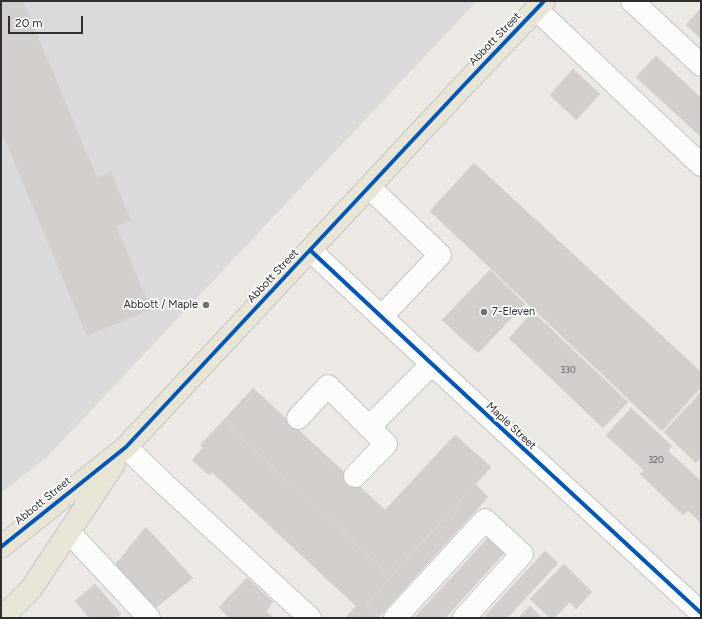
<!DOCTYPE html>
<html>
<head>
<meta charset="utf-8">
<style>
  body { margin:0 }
  #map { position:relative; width:702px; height:619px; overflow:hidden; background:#ece8e4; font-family:Figtree,sans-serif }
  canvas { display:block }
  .frame { position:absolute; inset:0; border:2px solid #2e2e2e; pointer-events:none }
  .scale { position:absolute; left:8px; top:16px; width:75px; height:18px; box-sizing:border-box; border:2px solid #2e2e2e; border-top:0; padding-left:5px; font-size:12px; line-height:14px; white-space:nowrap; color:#2e2e2e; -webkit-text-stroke:3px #fff; paint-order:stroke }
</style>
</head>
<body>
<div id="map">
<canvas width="702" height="619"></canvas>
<div class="frame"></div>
<div class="scale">20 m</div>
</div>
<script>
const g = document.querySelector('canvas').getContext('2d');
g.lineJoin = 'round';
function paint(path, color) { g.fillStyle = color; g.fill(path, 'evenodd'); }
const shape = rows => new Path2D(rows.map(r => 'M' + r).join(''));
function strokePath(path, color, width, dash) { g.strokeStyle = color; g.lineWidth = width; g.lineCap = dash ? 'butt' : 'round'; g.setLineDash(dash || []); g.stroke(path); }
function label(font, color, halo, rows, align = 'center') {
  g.font = font + ' Figtree,sans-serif'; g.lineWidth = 3.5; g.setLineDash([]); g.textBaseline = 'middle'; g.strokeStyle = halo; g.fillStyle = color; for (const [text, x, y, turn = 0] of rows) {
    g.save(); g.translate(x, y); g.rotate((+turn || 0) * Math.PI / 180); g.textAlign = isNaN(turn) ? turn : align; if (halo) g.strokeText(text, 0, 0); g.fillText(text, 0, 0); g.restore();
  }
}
const industrial = shape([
  [1,1,477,1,47,457,1,493]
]);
const building = shape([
  [1,1,23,1,97,178,111,172,131,220,116,226,151,309,87,336,1,130,1,1],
  [701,8,701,39,686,25,701,8],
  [656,56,701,98,701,137,636,77,656,56],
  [573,69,600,94,576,120,550,95,573,69],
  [474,163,701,372,701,387,662,431,430,211,474,163],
  [490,270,525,304,478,353,442,320,490,270],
  [533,312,628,402,603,428,509,338,533,312],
  [253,388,385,510,455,435,491,467,391,577,223,421,253,388],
  [701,392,701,457,696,463,664,432,701,392],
  [631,408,672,446,668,451,701,481,701,523,688,510,683,515,640,474,644,470,606,435,631,408],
  [223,421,391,577,365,605,379,617,378,618,345,618,356,606,212,472,209,475,192,460,203,448,200,445,223,421],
  [475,484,488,497,379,617,365,605,475,484],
  [146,527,193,578,153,610,115,565,146,527],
  [488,538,504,553,445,618,414,618,488,538],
  [545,551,558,563,507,618,483,618,545,551],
  [564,564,592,592,576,609,570,602,554,618,550,618,530,599,564,564],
  [247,578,273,602,266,611,274,618,229,618,219,607,247,578],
  [95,584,121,614,116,618,89,618,75,601,95,584],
  [530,606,542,618,518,618,530,606]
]);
const minor = shape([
  [632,1,701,65],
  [536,9,701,165],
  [369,187,440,255,381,317],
  [310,250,432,364,701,613],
  [298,418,328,386,386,444,355,476],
  [369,427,432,364],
  [126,447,160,480,310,618],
  [69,532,149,618],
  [395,618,485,520,522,554,464,618]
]);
const major = shape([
  [1,547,126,447,465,84,544,1],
  [2,618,31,589,114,464]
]);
const cycleway = shape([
  [310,250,432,364,701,613],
  [1,547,126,447,465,84,544,1]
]);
const markers = [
  [206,305,4,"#706f6e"],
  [484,312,4,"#706f6e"]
];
const numberNames = [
  ["330",568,370],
  ["320",656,460]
];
const streetNames = [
  ["Abbott Street",495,39,-46],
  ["Abbott Street",273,276,-47],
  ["Maple Street",511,426,43],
  ["Abbott Street",43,501,-39]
];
const poiNames = [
  ["Abbott / Maple",198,305],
  ["7-Eleven",492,312,"left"]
];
paint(industrial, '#dcd9db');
paint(building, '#d1cecb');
strokePath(building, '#d7d4d0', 1);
strokePath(minor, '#c5c4c5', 24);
strokePath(major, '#c6c5c4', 24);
strokePath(minor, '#fcfcfb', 22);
strokePath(major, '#e8e4d6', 22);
strokePath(cycleway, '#0057b8', 4);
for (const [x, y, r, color] of markers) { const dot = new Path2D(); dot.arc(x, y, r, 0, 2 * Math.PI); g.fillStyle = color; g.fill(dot); strokePath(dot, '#fff', 1.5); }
label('9px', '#585857', null, numberNames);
label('11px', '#2e2e2e', '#fff', streetNames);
label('11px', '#2e2e2e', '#fff', poiNames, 'right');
</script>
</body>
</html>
